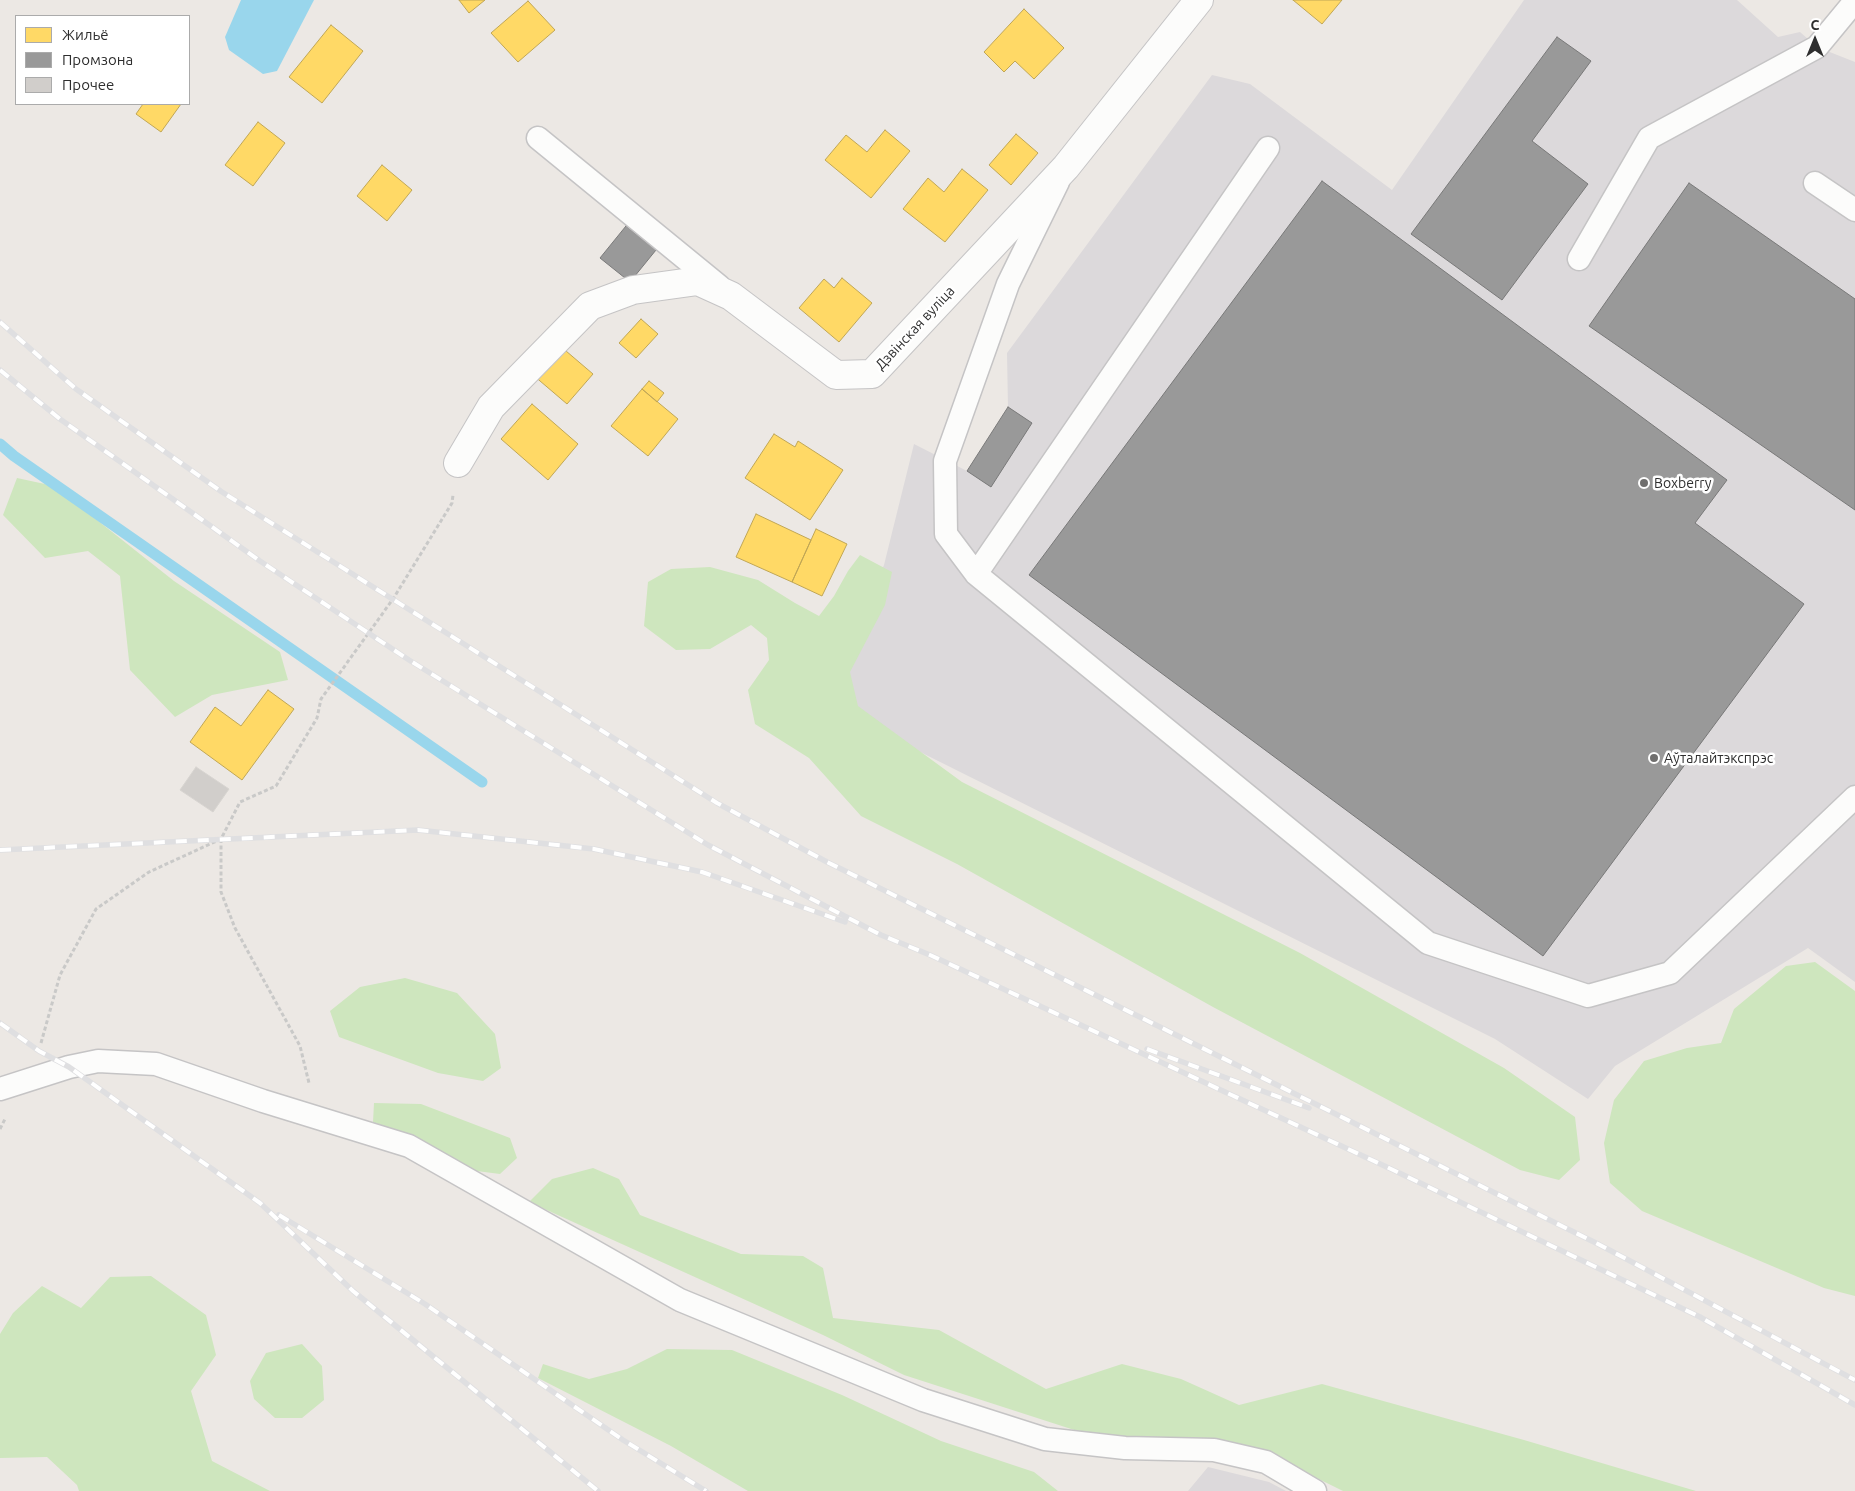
<!DOCTYPE html>
<html>
<head>
<meta charset="utf-8">
<style>
  body { margin:0 }
  #map { position:relative; width:1855px; height:1491px; overflow:hidden; background:#ece8e4; font-family:Ubuntu,sans-serif }
  canvas { display:block }
  .legend { position:absolute; left:15px; top:15px; width:175px; height:90px; box-sizing:border-box; background:#fff; border:1px solid #ababab; margin:0; padding:6px 9px; list-style:none; font-size:15px; color:#2e2e2e }
  .legend li { display:flex; align-items:center; gap:10px; height:25px }
  .legend b { width:25px; border:1px solid #ababab }
  .north { position:absolute; left:1790px; top:15px; width:50px; height:50px; -webkit-text-stroke:4px #fff; paint-order:stroke; rotate:0deg; font-size:14px; font-weight:700; line-height:20px; text-align:center; color:#2e2e2e }
  .north::after { content:''; display:block; margin:auto; width:18px; height:22px; background:#2e2e2e; clip-path:polygon(50% 0,100% 100%,50% 72%,0 100%) }
</style>
</head>
<body>
<div id="map">
<canvas width="1855" height="1491"></canvas>
<ul class="legend">
<li><b style="height:14px;background:#ffd966"></b>Жильё</li>
<li><b style="height:14px;background:#999"></b>Промзона</li>
<li><b style="height:14px;background:#d1cecb"></b>Прочее</li>
</ul>
<div class="north">С</div>
</div>
<script>
const g = document.querySelector('canvas').getContext('2d');
g.lineJoin = 'round';
function paint(path, color) { g.fillStyle = color; g.fill(path, 'evenodd'); }
const shape = rows => new Path2D(rows.map(r => 'M' + r).join(''));
function strokePath(path, color, width, dash) { g.strokeStyle = color; g.lineWidth = width; g.lineCap = dash ? 'butt' : 'round'; g.setLineDash(dash || []); g.stroke(path); }
function label(font, color, halo, rows, align = 'center') {
  g.font = font + ' Ubuntu,sans-serif'; g.lineWidth = 5; g.setLineDash([]); g.textBaseline = 'middle'; g.strokeStyle = halo; g.fillStyle = color; for (const [text, x, y, turn = 0] of rows) {
    g.save(); g.translate(x, y); g.rotate((+turn || 0) * Math.PI / 180); g.textAlign = isNaN(turn) ? turn : align; if (halo) g.strokeText(text, 0, 0); g.fillText(text, 0, 0); g.restore();
  }
}
const industrial = shape([
  [1524,0,1737,0,1778,37,1800,32,1817,47,1855,62,1855,982,1808,948,1615,1066,1588,1099,1495,1039,824,704,884,565,914,444,967,471,1008,408,1007,353,1212,75,1250,84,1392,190],
  [1208,1467,1269,1482,1286,1491,1188,1491]
]);
const green = shape([
  [17,478,54,486,174,581,280,652,288,680,212,695,175,717,130,670,120,576,88,551,45,558,3,515],
  [860,555,892,572,885,605,850,672,858,706,962,782,1300,953,1504,1068,1575,1117,1580,1160,1559,1180,1520,1170,1213,1007,957,864,861,816,809,758,755,724,748,690,769,660,767,638,751,625,710,649,676,650,644,626,648,582,671,569,710,567,758,580,795,603,819,616,834,596,848,571],
  [1815,962,1855,991,1855,1296,1824,1288,1642,1211,1610,1183,1604,1143,1614,1100,1644,1061,1687,1048,1721,1043,1734,1009,1786,966],
  [405,978,457,993,495,1034,501,1068,483,1081,438,1073,339,1037,330,1011,360,987],
  [374,1103,421,1104,510,1138,517,1158,500,1174,469,1170,373,1122],
  [593,1168,619,1179,640,1215,741,1254,803,1256,823,1268,833,1318,939,1330,1046,1389,1122,1364,1181,1379,1239,1405,1322,1384,1524,1440,1696,1491,1343,1491,1256,1448,1130,1448,904,1375,823,1335,529,1202,552,1179],
  [151,1276,206,1315,216,1355,191,1391,212,1461,270,1491,79,1491,77,1485,47,1457,0,1458,0,1334,13,1313,42,1286,81,1308,110,1277],
  [302,1344,322,1366,324,1400,302,1418,275,1418,254,1399,250,1381,266,1353],
  [667,1349,732,1350,842,1395,941,1441,1034,1472,1058,1491,748,1491,671,1446,538,1378,543,1364,589,1379,627,1369]
]);
const water = shape([
  [241,0,314,0,277,71,263,74,229,50,225,37]
]);
const homes = shape([
  [459,0,485,0,469,13,459,0],
  [1293,0,1342,0,1322,24,1293,0],
  [528,1,555,30,518,62,491,33,528,1],
  [1024,9,1064,48,1034,79,1015,61,1004,72,984,52,1024,9],
  [331,25,363,51,322,103,289,77,331,25],
  [143,104,181,104,161,132,136,114,143,104],
  [258,122,285,143,253,186,225,165,258,122],
  [885,130,910,151,871,198,825,160,846,135,867,152,885,130],
  [1016,134,1038,153,1011,185,989,165,1016,134],
  [382,165,412,190,387,221,357,196,382,165],
  [962,169,988,190,945,242,903,209,928,178,944,192,962,169],
  [842,278,872,303,839,342,799,308,824,279,834,288,842,278],
  [641,319,658,334,636,358,619,343,641,319],
  [559,345,593,374,567,404,533,375,559,345],
  [649,381,664,393,657,402,642,389,649,381],
  [642,389,678,419,648,456,611,426,642,389],
  [532,404,578,444,548,480,501,439,532,404],
  [774,434,795,447,798,441,843,470,810,520,745,478,774,434],
  [756,514,811,540,792,582,736,557,756,514],
  [816,529,847,544,822,596,792,582,816,529],
  [268,690,294,709,242,780,190,742,215,707,241,726,268,690]
]);
const industry = shape([
  [1557,37,1591,61,1532,141,1588,184,1502,300,1411,234,1557,37],
  [1322,181,1727,480,1695,523,1804,604,1543,956,1029,575,1322,181],
  [1689,183,1855,299,1855,510,1589,326,1689,183],
  [626,226,656,250,630,282,600,258,626,226],
  [1008,407,1032,423,991,487,967,471,1008,407]
]);
const stream = shape([
  [0,444,14,456,482,782]
]);
const building = shape([
  [196,767,229,789,213,812,180,790,196,767]
]);
const path = shape([
  [221,839,221,892,235,928,300,1046,309,1083],
  [41,1043,60,975,96,909,149,872,221,839,240,802,276,786,317,718,321,699,393,599,452,503,453,495],
  [0,1129,5,1119]
]);
const service = shape([
  [538,138,719,286],
  [1058,182,1008,284,945,461,946,534,976,574,1428,943,1588,996,1670,973,1855,797],
  [1815,183,1855,210],
  [1579,259,1649,138,1817,47,1855,1],
  [976,574,1268,148],
  [0,1089,69,1067,98,1061,156,1064,263,1101,409,1146,680,1300,923,1400,1045,1439,1125,1448,1214,1450,1266,1462,1315,1491]
]);
const minor = shape([
  [458,463,491,407,590,306,633,290,698,281,731,296,836,375,872,374,1066,167,1199,0]
]);
const rail = shape([
  [0,322,76,389,222,492,717,803,827,862,1598,1244,1855,1380],
  [0,370,60,419,260,561,409,660,708,845,881,935,930,955,1391,1169,1700,1317,1855,1405],
  [0,850,418,830,594,849,702,872,845,922],
  [0,1023,39,1051,69,1067,260,1203,353,1291,598,1491],
  [1147,1049,1309,1108],
  [279,1215,425,1304,623,1440,706,1491]
]);
const markers = [
  [1644,483,5,"#706f6e"],
  [1654,758,5,"#706f6e"]
];
const streetNames = [
  ["Дзвінская вуліца",915,328,-47]
];
const poiNames = [
  ["Boxberry",1654,483],
  ["Аўталайтэкспрэс",1664,758]
];
paint(industrial, '#dcd9db');
paint(green, '#cee6be');
paint(water, '#99d6ec');
paint(homes, '#ffd966');
strokePath(homes, '#c0a655', 1);
paint(industry, '#999');
strokePath(industry, '#797979', 1);
strokePath(stream, '#99d6ec', 11);
paint(building, '#d1cecb');
strokePath(building, '#d7d4d0', 1);
strokePath(service, '#c5c4c5', 25);
strokePath(minor, '#c5c4c5', 30);
strokePath(path, '#c9c9c8', 3, [4, 2.5]);
strokePath(service, '#fcfcfb', 22);
strokePath(minor, '#fcfcfb', 28);
strokePath(rail, '#dfdfe1', 5.5);
strokePath(rail, '#fff', 4, [11]);
for (const [x, y, r, color] of markers) { const dot = new Path2D(); dot.arc(x, y, r, 0, 2 * Math.PI); g.fillStyle = color; g.fill(dot); strokePath(dot, '#fff', 2); }
label('14px', '#2e2e2e', '#fff', streetNames);
label('14px', '#2e2e2e', '#fff', poiNames, 'left');
</script>
</body>
</html>
